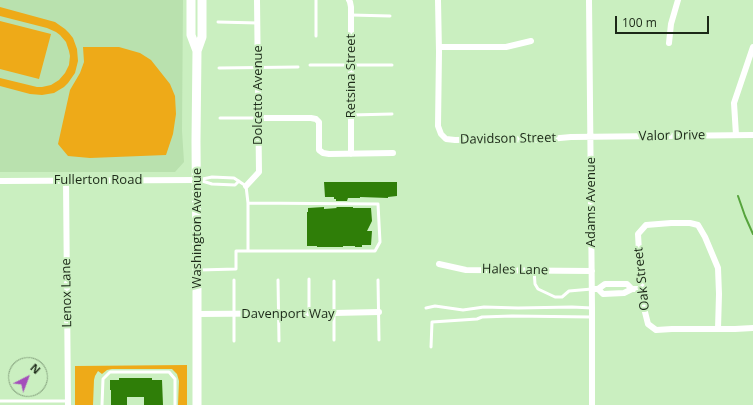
<!DOCTYPE html>
<html>
<head>
<meta charset="utf-8">
<style>
  body { margin:0 }
  #map { position:relative; width:753px; height:405px; overflow:hidden; background:#caefc0; font-family:"Open Sans",sans-serif }
  canvas { display:block }
  .north { position:absolute; left:8px; top:357px; width:40px; height:40px; box-sizing:border-box; background:#caefc0; border:1px solid #84a07d; border-radius:50%; rotate:42deg; font-size:11px; font-weight:700; line-height:16px; text-align:center; color:#1c2918 }
  .north::after { content:''; display:block; margin:auto; width:14px; height:18px; background:#a44ebb; clip-path:polygon(50% 0,100% 100%,50% 72%,0 100%) }
  .scale { position:absolute; left:615px; top:16px; width:94px; height:18px; box-sizing:border-box; border:2px solid #1c2918; border-top:0; padding-left:5px; font-size:12px; line-height:14px; white-space:nowrap; color:#1c2918; -webkit-text-stroke:3px #caefc0; paint-order:stroke }
</style>
</head>
<body>
<div id="map">
<canvas width="753" height="405"></canvas>
<div class="north">N</div>
<div class="scale">100 m</div>
</div>
<script>
const g = document.querySelector('canvas').getContext('2d');
g.lineJoin = 'round';
function paint(path, color) { g.fillStyle = color; g.fill(path, 'evenodd'); }
const shape = rows => new Path2D(rows.map(r => 'M' + r).join(''));
function strokePath(path, color, width, dash) { g.strokeStyle = color; g.lineWidth = width; g.lineCap = dash ? 'butt' : 'round'; g.setLineDash(dash || []); g.stroke(path); }
function label(font, color, halo, rows, align = 'center') {
  g.font = font + ' "Open Sans",sans-serif'; g.lineWidth = 4; g.setLineDash([]); g.textBaseline = 'middle'; g.strokeStyle = halo; g.fillStyle = color; for (const [text, x, y, turn = 0] of rows) {
    g.save(); g.translate(x, y); g.rotate((+turn || 0) * Math.PI / 180); g.textAlign = isNaN(turn) ? turn : align; if (halo) g.strokeText(text, 0, 0); g.fillText(text, 0, 0); g.restore();
  }
}
const built = shape([
  [0,0,183,0,182,131,184,162,175,172,0,172]
]);
const green = shape([
  [0,7,55,22,65,29,69,33,73,38,77,49,78,61,75,73,68,83,64,87,54,93,42,95,30,94,0,86,0,78,37,87,42,87,51,85,59,80,65,73,69,65,70,56,69,51,66,42,60,35,56,32,47,28,0,16],
  [0,21,51,34,39,79,0,69],
  [83,47,119,47,140,53,151,60,170,84,175,96,176,114,173,134,166,155,90,158,68,156,58,144,70,90,80,73,84,62],
  [187,365,187,405,178,405,179,381,177,374,172,369,112,369,107,370,102,374,98,371,95,376,94,380,93,405,75,405,75,366]
]);
const stream = shape([
  [738,196,745,216,753,234]
]);
const building = shape([
  [324,182,397,182,397,196,388,197,388,198,360,197,360,198,348,198,347,201,336,201,336,199,334,199,334,197,325,197],
  [324,207,324,209,337,208,336,207,353,207,353,208,371,208,372,221,367,231,372,231,371,245,362,245,362,247,355,247,355,246,343,246,343,247,317,247,317,246,307,246,307,212,308,212,308,208],
  [119,378,152,378,152,380,162,380,163,405,144,405,144,397,127,397,127,405,111,405,111,390,110,390,110,380,119,380]
]);
const lane = shape([
  [351,15,390,16],
  [218,22,258,23],
  [316,36,316,0],
  [310,65,392,65],
  [219,68,298,67],
  [351,115,392,114],
  [220,118,258,118],
  [198,180,212,177,234,178,246,186,248,203,248,251],
  [199,180,212,184,235,185,239,181],
  [199,270,236,269,236,251,375,251,380,242,378,204,248,203],
  [534,270,535,284,538,289,555,297,562,297,569,291,592,289],
  [309,279,309,314],
  [234,280,234,341],
  [278,280,279,341],
  [378,280,379,340],
  [426,308,435,306,463,310,484,307,518,308,572,307,592,308],
  [334,340,334,281],
  [431,347,432,322,477,319,482,317,512,316,592,317],
  [0,401,68,401],
  [102,405,103,379,110,372,169,372,175,379,175,405]
]);
const street = shape([
  [349,0,350,2,351,7,351,154],
  [438,0,439,52,438,126,441,134,446,139,455,140,506,139,538,140,571,137,753,135],
  [589,0,592,308,592,405],
  [669,43,671,24,678,0],
  [439,47,506,47,531,41],
  [258,118,311,118,316,119,319,122,319,150,323,153,329,154,393,153],
  [736,135,734,103,753,47],
  [66,180,68,405],
  [0,181,197,180],
  [246,186,259,172,257,0],
  [439,264,466,270,592,271],
  [594,289,598,289,605,284,627,284,632,289],
  [598,289,603,294,624,293,632,289,643,289],
  [197,314,334,313,379,312],
  [718,329,719,294,718,268,705,237,698,225,690,223,671,223,646,225,638,234,640,270,644,308,648,324,656,330,672,329,735,329,753,328]
]);
const secondary = shape([
  [191,0,191,35,197,51],
  [197,405,197,270,196,141,197,51,202,37,202,0]
]);
const streetNames = [
  ["Retsina Street",351,76,-90],
  ["Dolcetto Avenue",258,95,-90],
  ["Valor Drive",672,136,-1],
  ["Davidson Street",508,139,-1],
  ["Fullerton Road",98,180],
  ["Adams Avenue",591,202,-90],
  ["Washington Avenue",197,228,-90],
  ["Hales Lane",515,270,1],
  ["Oak Street",642,279,-96],
  ["Lenox Lane",67,293,-91],
  ["Davenport Way",288,314]
];
paint(built, '#b9e1ae');
paint(green, '#eeaa18');
strokePath(stream, '#56a43c', 2);
paint(building, '#2f7e08');
strokePath(lane, '#fff', 3);
strokePath(street, '#fff', 6);
strokePath(secondary, '#fff', 9);
label('13px', '#1c2918', '#caefc0', streetNames);
</script>
</body>
</html>
